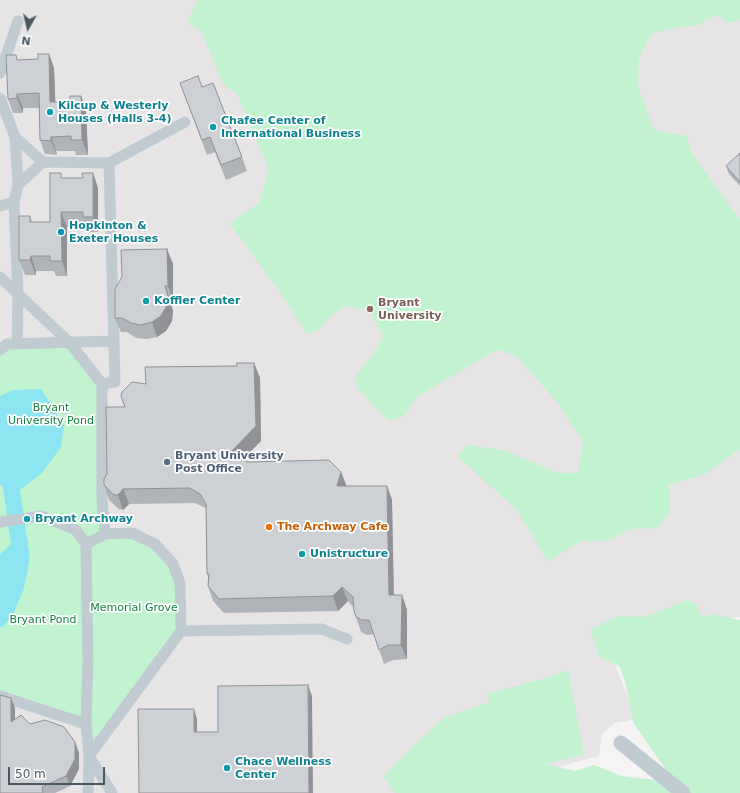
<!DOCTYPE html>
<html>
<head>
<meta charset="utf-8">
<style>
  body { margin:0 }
  #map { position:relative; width:740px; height:793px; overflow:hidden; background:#f5f3f3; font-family:"DejaVu Sans",sans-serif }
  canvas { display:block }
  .north { position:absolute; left:8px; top:8px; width:40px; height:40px; -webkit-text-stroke:3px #fff; paint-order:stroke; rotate:188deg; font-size:11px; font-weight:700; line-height:16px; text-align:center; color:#495862 }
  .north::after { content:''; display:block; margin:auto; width:14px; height:18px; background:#495862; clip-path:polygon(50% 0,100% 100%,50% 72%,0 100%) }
  .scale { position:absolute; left:8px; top:767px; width:97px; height:18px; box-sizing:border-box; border:2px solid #495862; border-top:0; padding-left:5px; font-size:12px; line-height:14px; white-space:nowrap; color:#495862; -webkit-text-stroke:3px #fff; paint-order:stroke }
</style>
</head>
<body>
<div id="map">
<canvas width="740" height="793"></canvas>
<div class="north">N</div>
<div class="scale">50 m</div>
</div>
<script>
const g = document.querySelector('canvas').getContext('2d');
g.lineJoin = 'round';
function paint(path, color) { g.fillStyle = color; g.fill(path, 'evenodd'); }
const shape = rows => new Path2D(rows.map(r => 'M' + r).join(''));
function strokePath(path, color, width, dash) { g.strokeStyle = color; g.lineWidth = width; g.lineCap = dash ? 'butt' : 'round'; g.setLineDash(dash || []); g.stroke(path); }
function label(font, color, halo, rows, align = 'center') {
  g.font = font + ' "DejaVu Sans",sans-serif'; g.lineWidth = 3.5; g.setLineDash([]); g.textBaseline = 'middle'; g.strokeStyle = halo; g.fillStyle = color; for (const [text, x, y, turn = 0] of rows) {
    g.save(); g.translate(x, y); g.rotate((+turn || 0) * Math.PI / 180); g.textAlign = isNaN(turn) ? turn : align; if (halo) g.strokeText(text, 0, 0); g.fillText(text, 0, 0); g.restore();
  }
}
const education = shape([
  [0,0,740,0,740,617,601,631,637,719,615,723,602,734,599,756,522,776,475,793,0,793]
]);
const green = shape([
  [198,0,740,0,740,20,728,23,717,15,695,26,673,28,651,34,639,58,638,87,654,130,687,136,691,152,740,220,740,449,705,474,669,485,669,514,657,528,630,529,606,541,582,541,548,561,517,510,457,456,469,445,507,451,557,473,578,473,583,442,558,403,518,358,498,349,417,397,404,416,391,421,386,418,357,388,356,375,377,349,383,336,370,311,345,306,330,317,318,330,307,334,282,295,231,225,230,223,259,203,269,169,237,94,223,84,201,31,187,22],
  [70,343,102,384,105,534,132,533,173,564,181,631,89,756,86,724,0,696,0,350,7,344],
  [687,600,696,603,701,615,705,617,712,614,740,620,740,793,395,793,383,776,443,718,490,702,487,694,549,677,568,670,584,754,545,764,575,771,594,765,621,776,656,780,669,774,634,724,625,682,620,667,599,656,590,629,617,616,644,617]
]);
const water = shape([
  [41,389,64,425,61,447,42,473,20,490,30,558,24,588,13,615,3,627,0,627,0,554,11,544,3,488,0,484,0,396,13,390]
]);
const pedestrian = shape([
  [0,73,18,21],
  [0,98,15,137,18,185,14,202,18,295,17,344,7,344,0,350],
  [15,137,43,162],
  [18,185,43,162,109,163,185,122],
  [0,206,14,202],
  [0,277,70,343,102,384],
  [9,344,114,341],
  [0,522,42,516,76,530,86,544,105,534,132,533,155,544,173,564,180,583,181,631,322,629,347,639],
  [105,534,102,498,102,384,115,382,109,163],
  [86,544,88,661,86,724,89,756,88,793],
  [0,696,86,724],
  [112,793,89,756,181,631]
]);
const minor = shape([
  [621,743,683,793]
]);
const wall = shape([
  [49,54,54,68,55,102,70,102,81,96,86,110,88,155,76,155,75,151,56,151,57,155,45,154,40,140,39,108,23,108,23,113,13,113,8,99,18,60,38,59],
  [180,83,242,157,247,171,226,180,215,152,207,155],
  [740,153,740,186,729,174,726,166],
  [93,173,98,188,98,232,88,232,86,227,67,227,67,276,56,276,54,271,36,271,36,275,25,275,19,260,30,216,32,222,50,222,63,178,83,178],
  [167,249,173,264,173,301,170,301,173,311,172,321,166,331,157,337,147,339,136,338,127,332,121,332,115,318],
  [254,363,260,378,261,441,243,460,248,462,341,472,346,486,387,486,392,500,394,595,402,595,407,610,407,659,393,660,384,664,374,634,367,635,361,632,354,611,353,607,348,601,338,611,224,613,213,601,208,586,209,579,207,574,206,508,195,503,129,504,123,510,119,509,109,500,104,485,107,474,125,407,146,384,237,366],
  [11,698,15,708,15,720,30,724,75,742,79,753,79,769,70,786,55,793,0,793]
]);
const shadedWall = shape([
  [49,54,54,68,56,117,50,102],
  [17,94,23,108,23,113,17,98],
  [81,96,86,110,88,155,82,140],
  [51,137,56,151,57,155,51,141],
  [93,173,98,188,98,232,93,217],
  [61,212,67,227,67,276,62,261],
  [167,249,173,264,173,301,168,286],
  [31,256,36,271,36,275,30,260],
  [165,286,170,301,173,311,172,321,166,331,157,337,152,322],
  [254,363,260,378,261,441,234,468,229,454],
  [341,472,347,487,337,486],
  [387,486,392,500,394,609,389,595],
  [123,489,129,504,123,510,118,495],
  [342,587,348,601,338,611,333,596],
  [402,595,407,610,407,659,401,645],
  [308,685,312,696,313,793,309,793],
  [11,698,15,708,15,733,11,722],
  [194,709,197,719,197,743,194,732],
  [75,742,79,753,79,769,70,786,66,776]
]);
const building = shape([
  [38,54,49,54,50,102,70,102,70,96,81,96,82,140,71,140,71,136,51,137,51,141,40,140,39,93,17,94,17,98,8,99,6,55,16,55,17,60,38,59,38,54],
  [198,76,202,87,213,83,242,157,221,165,210,137,202,140,180,83,198,76],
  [740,153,740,182,726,166,740,153],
  [50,173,61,173,61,178,83,178,82,173,93,173,93,217,83,217,83,212,61,212,62,261,50,261,50,256,31,256,30,260,19,260,19,216,30,216,30,222,50,222,50,173],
  [167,249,168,286,165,286,168,296,166,307,161,316,152,322,141,325,131,323,122,318,115,318,115,289,122,277,121,250,167,249],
  [237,363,254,363,256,426,229,454,248,462,329,460,341,472,337,486,387,486,389,595,402,595,401,645,388,645,379,650,369,620,362,620,356,617,354,611,353,597,342,587,333,596,219,599,208,586,209,574,207,574,206,504,200,494,190,488,123,489,118,495,114,495,104,485,104,479,107,474,106,407,125,407,121,396,122,392,132,382,146,384,145,367,237,366,237,363],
  [308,685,309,793,139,793,138,709,194,709,194,732,218,732,218,686,308,685],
  [0,695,11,698,11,722,21,715,30,724,45,720,64,727,75,742,75,759,66,776,42,787,43,793,0,793,0,695]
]);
const markers = [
  [50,112,4,"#0f9aa8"],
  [213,127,4,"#0f9aa8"],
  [61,232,4,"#0f9aa8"],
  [146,301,4,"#0f9aa8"],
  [370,309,4,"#8d6e63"],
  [167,462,4,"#5c6f8a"],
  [27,519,4,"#0f9aa8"],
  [269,527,4,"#e8710a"],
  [302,554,4,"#0f9aa8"],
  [227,768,4,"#0f9aa8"]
];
const cultureNames = [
  ["Kilcup & Westerly",58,106],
  ["Houses (Halls 3-4)",58,119],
  ["Chafee Center of",221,121],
  ["International Business",221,134],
  ["Hopkinton &",69,226],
  ["Exeter Houses",69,239],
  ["Koffler Center",154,301],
  ["Bryant Archway",35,519],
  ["Unistructure",310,554],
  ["Chace Wellness",235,762],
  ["Center",235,775]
];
const educationNames = [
  ["Bryant",378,303],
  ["University",378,316]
];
const parkNames = [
  ["Bryant",51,408],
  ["University Pond",51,421],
  ["Memorial Grove",134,608],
  ["Bryant Pond",43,620]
];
const serviceNames = [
  ["Bryant University",175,456],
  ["Post Office",175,469]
];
const foodNames = [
  ["The Archway Cafe",277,527]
];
paint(education, '#e6e4e5');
paint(green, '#c1f3d0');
paint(water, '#8ce5f1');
strokePath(pedestrian, '#c0cbd2', 11);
strokePath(minor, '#c0cbd2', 15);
paint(wall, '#b0b3b7');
paint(shadedWall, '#909295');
paint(building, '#cdd0d5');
strokePath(building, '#909295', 1);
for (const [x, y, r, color] of markers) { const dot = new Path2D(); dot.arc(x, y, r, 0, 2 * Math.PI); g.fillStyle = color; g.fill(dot); strokePath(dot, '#fff', 1.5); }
label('bold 11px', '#0d838f', '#fff', cultureNames, 'left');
label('bold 11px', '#785e54', '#fff', educationNames, 'left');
label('11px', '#138441', '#fff', parkNames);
label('bold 11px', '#4e5e75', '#fff', serviceNames, 'left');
label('bold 11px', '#c56008', '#fff', foodNames, 'left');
</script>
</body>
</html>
